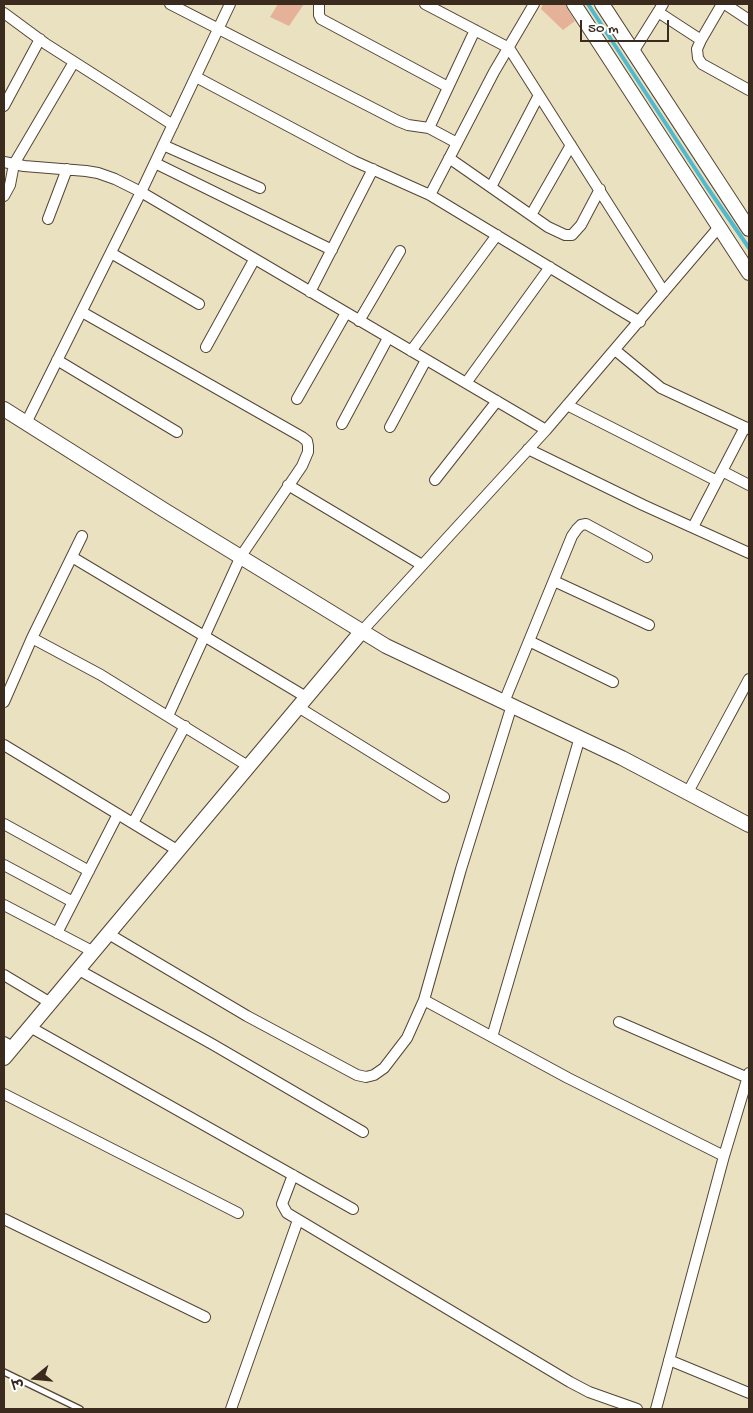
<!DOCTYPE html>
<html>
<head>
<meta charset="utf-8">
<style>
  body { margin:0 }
  #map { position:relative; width:753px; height:1413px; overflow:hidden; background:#eae1c0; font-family:"Gochi Hand","Playpen Sans Deva",sans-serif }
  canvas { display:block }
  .frame { position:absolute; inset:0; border:5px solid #3b2a1e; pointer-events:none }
  .north { position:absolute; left:10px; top:1353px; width:50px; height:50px; -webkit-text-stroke:4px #fff; paint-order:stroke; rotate:253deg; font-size:14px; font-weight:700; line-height:20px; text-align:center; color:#3b2a1e }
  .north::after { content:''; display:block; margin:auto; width:18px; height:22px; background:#3b2a1e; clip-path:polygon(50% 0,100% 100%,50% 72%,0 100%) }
  .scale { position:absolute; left:580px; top:20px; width:89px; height:22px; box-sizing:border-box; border:2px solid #3b2a1e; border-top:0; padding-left:6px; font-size:15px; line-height:18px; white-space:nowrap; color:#3b2a1e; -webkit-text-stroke:4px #fff; paint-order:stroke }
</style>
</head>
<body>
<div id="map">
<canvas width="753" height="1413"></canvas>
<div class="frame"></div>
<div class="north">उ</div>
<div class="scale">50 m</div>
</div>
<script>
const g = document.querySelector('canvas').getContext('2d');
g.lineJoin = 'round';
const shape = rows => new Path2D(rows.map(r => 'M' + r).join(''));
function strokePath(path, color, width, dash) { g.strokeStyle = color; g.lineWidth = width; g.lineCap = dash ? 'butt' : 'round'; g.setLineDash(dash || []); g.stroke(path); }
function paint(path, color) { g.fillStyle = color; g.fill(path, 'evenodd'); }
const stream = shape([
  [588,4,707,187,749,248]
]);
const building = shape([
  [278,4,304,4,289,26,270,17],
  [543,4,565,4,575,21,563,30,541,9]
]);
const lane = shape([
  [4,1372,80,1409]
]);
const street = shape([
  [170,4,398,121,408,125,429,128,457,143],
  [319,4,319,15,321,19,448,87],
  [425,4,509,48,664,292],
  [722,4,701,40,697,49,698,58,702,64,749,90],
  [725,4,749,20],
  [658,12,701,40],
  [4,13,46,44,173,125],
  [633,52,663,4],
  [196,77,354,161,430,195,640,322],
  [4,106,40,39],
  [429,128,475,30],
  [163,145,260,188],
  [449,158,548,227,565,235,572,235,581,225,600,189],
  [4,162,24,166,86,171,98,173,115,179,141,192,546,430],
  [155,163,332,250],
  [491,187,539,95],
  [430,195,494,72,534,4],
  [4,196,10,185,14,164,74,62],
  [531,215,571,145],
  [48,219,67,169],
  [111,253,199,304],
  [310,292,373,169],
  [82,312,302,437,307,441,308,446,308,452,302,466,241,556,168,716],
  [359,321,400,251],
  [206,347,254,260],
  [615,350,661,388,749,429],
  [411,351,497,235],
  [57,360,177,432],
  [466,383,550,267],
  [297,399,346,313],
  [567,405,717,481],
  [26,423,141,192,230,4],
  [342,424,388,338],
  [390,427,426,360],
  [528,449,643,505,749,553],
  [722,471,749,485],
  [435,480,497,401],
  [288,485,422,565],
  [693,527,745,427],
  [72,557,306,697],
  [554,581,649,625],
  [362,631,546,430,719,227],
  [32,638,101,675,248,766],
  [529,641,613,682],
  [4,702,32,638,82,536],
  [504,702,572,536,577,529,581,525,586,524,647,557],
  [298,707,444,797],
  [4,745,177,850],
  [688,792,749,679],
  [133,823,185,726],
  [4,824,89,871],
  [4,865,73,902],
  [4,905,92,951],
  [57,933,118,814],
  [107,933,247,1016,357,1075,366,1077,374,1075,384,1068,407,1038,424,1000,461,869,512,705],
  [77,969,212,1044,363,1132],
  [4,975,49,1002],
  [424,1000,568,1078,724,1156],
  [619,1022,748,1078],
  [30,1027,353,1209],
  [492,1037,580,737],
  [4,1042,13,1047],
  [4,1094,238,1213],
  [293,1175,282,1204,287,1213,570,1382,589,1392,637,1409],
  [4,1219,205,1317],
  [669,1360,749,1393],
  [231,1409,298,1220],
  [656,1409,724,1156,749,1073]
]);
const secondary = shape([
  [574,4,749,273],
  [602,4,749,229],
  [4,409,164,510,386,646,622,758,749,825],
  [4,1058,362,631]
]);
strokePath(stream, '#51b9ce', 4);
paint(building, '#e6b199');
strokePath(lane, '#554536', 8);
strokePath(street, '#554536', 12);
strokePath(secondary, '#554536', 16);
strokePath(lane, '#fff', 5);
strokePath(street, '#fff', 10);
strokePath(secondary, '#fff', 14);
</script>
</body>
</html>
